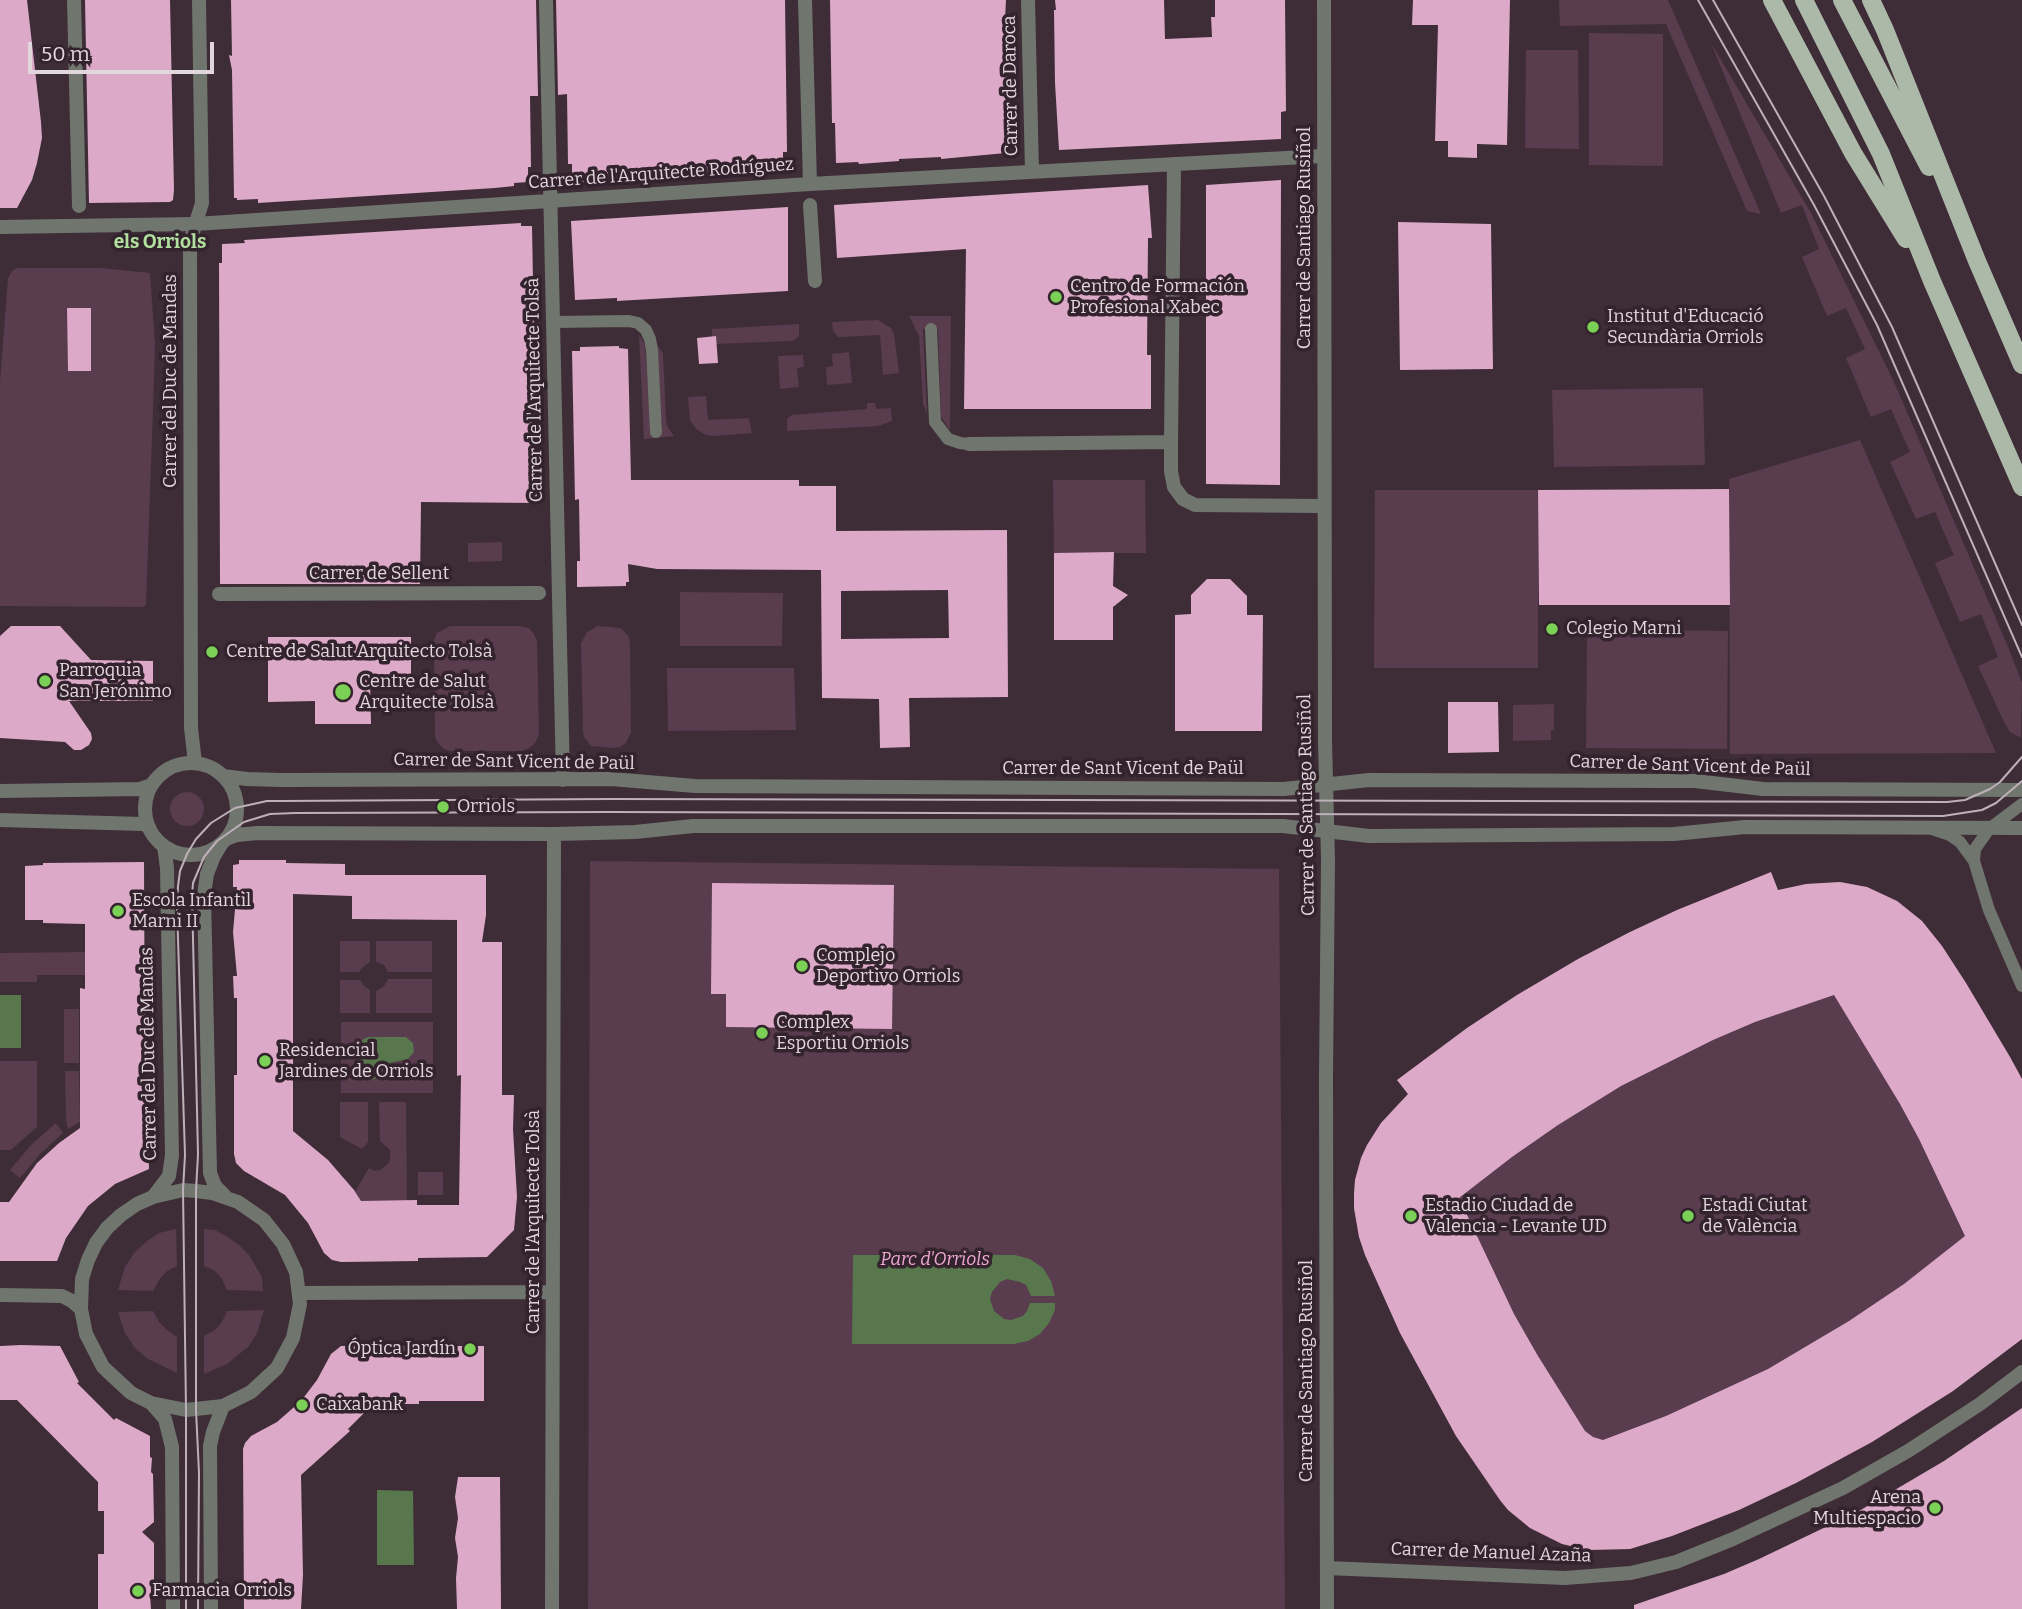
<!DOCTYPE html>
<html>
<head>
<meta charset="utf-8">
<style>
  body { margin:0 }
  #map { position:relative; width:2022px; height:1609px; overflow:hidden; background:#3e2d37; font-family:Bitter,serif }
  canvas { display:block }
  .scale { position:absolute; left:28px; top:42px; width:186px; height:32px; box-sizing:border-box; border:4px solid #e2d6dd; border-top:0; padding-left:9px; font-size:21px; line-height:24px; white-space:nowrap; color:#e2d6dd; -webkit-text-stroke:5px #33232d; paint-order:stroke }
</style>
</head>
<body>
<div id="map">
<canvas width="2022" height="1609"></canvas>
<div class="scale">50 m</div>
</div>
<script>
const g = document.querySelector('canvas').getContext('2d');
g.lineJoin = 'round';
function paint(path, color) { g.fillStyle = color; g.fill(path, 'evenodd'); }
const shape = rows => new Path2D(rows.map(r => 'M' + r).join(''));
function strokePath(path, color, width, dash) { g.strokeStyle = color; g.lineWidth = width; g.lineCap = dash ? 'butt' : 'round'; g.setLineDash(dash || []); g.stroke(path); }
function label(font, color, halo, rows, align = 'center') {
  g.font = font + ' Bitter,serif'; g.lineWidth = 7; g.setLineDash([]); g.textBaseline = 'middle'; g.strokeStyle = halo; g.fillStyle = color; for (const [text, x, y, turn = 0] of rows) {
    g.save(); g.translate(x, y); g.rotate((+turn || 0) * Math.PI / 180); g.textAlign = isNaN(turn) ? turn : align; if (halo) g.strokeText(text, 0, 0); g.fillText(text, 0, 0); g.restore();
  }
}
const green = shape([
  [1559,0,1668,0,1761,214,1747,211,1666,24,1560,26],
  [1589,33,1663,34,1663,166,1589,165],
  [1711,43,1811,213,1894,382,2009,649,2022,683,2021,738,2010,732,2005,724,1978,666,1998,657,1981,614,1960,622,1935,563,1954,555,1935,512,1916,519,1890,462,1910,452,1891,409,1871,417,1846,358,1865,349,1846,308,1827,316,1802,257,1819,249,1802,205,1781,213],
  [1526,50,1578,50,1579,149,1525,148],
  [17,268,100,268,150,273,155,344,153,410,146,604,144,607,0,606,0,382,8,278,12,271],
  [909,316,951,316,950,430,941,417,938,329,923,329,927,413,923,404,919,336],
  [878,320,891,328,894,334,899,373,883,375,880,335,842,337,838,337,833,331,832,322],
  [799,324,799,336,793,341,716,344,712,337,712,329],
  [639,334,645,345,651,432,662,431,657,344,663,354,666,419,667,426,674,436,644,439],
  [849,352,852,383,827,385,826,367,833,366,832,354],
  [803,355,804,367,797,368,799,387,780,389,778,356],
  [1703,388,1705,465,1554,467,1552,390],
  [706,396,708,420,749,418,752,433,713,436,706,435,696,429,690,420,688,397],
  [867,403,875,403,876,409,891,408,892,421,878,426,787,431,787,419,792,415,867,409],
  [1860,440,1996,753,1730,754,1729,479],
  [1053,480,1145,480,1146,553,1054,553],
  [1375,490,1538,490,1538,668,1374,668],
  [502,542,502,561,468,562,468,543],
  [680,592,783,593,782,646,680,646],
  [450,626,519,626,529,628,534,634,537,641,539,735,535,743,529,748,522,751,451,751,444,749,438,743,435,737,434,640,437,633],
  [598,626,621,628,629,637,630,644,631,732,626,743,620,747,614,748,591,746,584,737,583,731,581,643,587,632],
  [1587,629,1728,631,1727,749,1586,748],
  [667,668,794,668,796,730,668,731],
  [1554,704,1554,730,1551,730,1551,740,1513,741,1513,705],
  '170 809a17 17 0 1 1 34 0a17 17 0 1 1-34 0Z',
  [590,861,1279,869,1285,1609,588,1609],
  [1771,872,1779,892,1806,884,1840,882,1867,887,1898,901,1922,921,1942,946,1966,983,2010,1057,2022,1079,2022,1339,1953,1391,1872,1442,1796,1483,1739,1510,1672,1536,1630,1549,1589,1550,1562,1544,1530,1528,1508,1510,1499,1500,1456,1436,1400,1333,1365,1255,1359,1237,1354,1209,1354,1194,1355,1180,1361,1158,1367,1145,1381,1123,1399,1103,1409,1096,1397,1080,1467,1028,1517,995,1578,959,1630,932,1677,910],
  [340,941,370,941,370,962,364,966,359,972,340,972],
  [376,941,432,941,432,972,388,972,384,965,376,962],
  [85,952,85,975,37,975,37,982,0,982,0,953],
  [388,979,432,979,432,1013,376,1013,376,991,384,986],
  [340,980,360,980,364,986,370,990,370,1013,340,1013],
  [64,1009,79,1009,79,1063,64,1063],
  [341,1022,433,1022,433,1093,341,1093],
  [368,1037,409,1039,405,1060,390,1063,378,1076,370,1080,360,1076,358,1047,359,1043],
  [0,1061,37,1061,37,1127,11,1150,0,1150],
  [65,1071,79,1071,80,1122,68,1129,66,1119],
  [340,1102,368,1102,368,1142,362,1149,340,1137],
  [379,1102,406,1102,407,1201,362,1204,355,1192,369,1168,375,1171,380,1170,388,1164,390,1160,390,1150,380,1141],
  [56,1123,63,1133,41,1153,20,1178,10,1170,32,1144],
  [418,1172,443,1172,443,1195,418,1195],
  [176,1229,177,1266,167,1271,159,1280,153,1291,118,1290,125,1267,134,1253,147,1241,159,1233],
  [204,1229,215,1230,226,1236,238,1244,249,1255,262,1277,263,1291,227,1290,222,1279,215,1271,204,1266],
  [264,1310,257,1333,249,1346,227,1364,204,1374,204,1336,215,1330,222,1322,227,1311],
  [153,1311,159,1322,167,1330,177,1337,177,1373,148,1359,135,1348,125,1333,118,1312]
]);
const water = shape([
  [0,995,21,995,21,1048,0,1048],
  [368,1037,406,1037,413,1043,414,1052,408,1059,390,1063,375,1079,366,1080,358,1072,358,1047,360,1041],
  [853,1255,1015,1255,1030,1259,1043,1268,1051,1281,1055,1296,1031,1296,1026,1285,1020,1282,1007,1279,1000,1282,992,1292,990,1299,994,1311,1004,1319,1011,1320,1023,1316,1027,1311,1030,1303,1055,1303,1055,1310,1049,1323,1040,1334,1028,1341,1014,1344,852,1344],
  [377,1490,413,1491,414,1565,377,1565]
]);
const building = shape([
  [0,0,27,0,41,122,42,138,37,163,32,180,17,208,0,208],
  [85,0,170,0,174,190,173,200,170,202,89,203],
  [231,0,536,0,538,96,530,96,531,167,528,167,528,182,514,183,514,186,495,188,258,203,258,199,237,200,237,198,234,198,232,70,229,55,232,56],
  [556,0,785,0,787,152,783,152,783,166,774,167,774,170,637,179,582,182,582,178,572,179,572,164,568,164,567,94,558,95],
  [830,0,1006,0,1004,39,1006,39,1007,61,1006,153,941,159,941,157,899,159,899,161,859,164,858,162,836,163,835,123,832,123],
  [1055,0,1164,0,1165,39,1212,37,1211,17,1215,17,1215,0,1285,0,1286,111,1281,112,1281,139,1059,150,1055,83,1054,10,1056,10],
  [1413,0,1510,0,1507,145,1477,144,1477,158,1448,157,1448,141,1435,141,1438,25,1412,25],
  [1281,180,1280,485,1206,484,1206,185],
  [1148,185,1152,238,1148,238,1147,355,1151,355,1151,409,964,409,966,249,837,258,834,205],
  [788,207,788,291,617,301,617,298,575,300,571,221],
  [1398,222,1491,224,1493,369,1400,370],
  [521,223,521,226,532,226,537,503,421,502,420,584,220,584,219,263,222,263,222,244,245,243,244,240],
  [67,308,91,308,91,371,68,371],
  [716,336,718,363,699,364,697,338],
  [619,346,619,348,628,349,631,480,799,480,799,486,836,486,836,531,1007,530,1008,697,909,698,910,747,880,748,879,699,822,698,821,570,657,569,628,564,629,582,626,582,626,586,577,587,577,561,580,561,579,499,575,500,572,351,580,351,580,347],
  [948,590,949,638,841,639,841,591],
  [1729,489,1730,605,1539,605,1538,490],
  [1114,552,1113,586,1128,595,1113,607,1113,640,1054,640,1054,553],
  [1207,579,1230,579,1247,596,1247,615,1263,615,1262,731,1175,731,1175,615,1191,614,1191,595],
  [11,626,60,626,91,660,153,661,153,701,69,701,91,733,92,739,89,745,81,750,74,750,65,742,0,738,0,636],
  [268,637,411,637,411,680,370,680,371,724,315,724,315,701,268,702],
  [1448,702,1498,702,1499,752,1448,753],
  [239,860,286,860,286,863,345,864,345,875,486,875,486,915,482,942,502,942,502,1095,514,1095,513,1129,517,1197,514,1230,487,1257,418,1258,418,1261,341,1262,332,1260,324,1253,308,1223,285,1195,244,1171,236,1163,234,1154,234,1075,237,1075,237,998,234,998,233,976,237,976,233,932,237,887,233,887,233,865,239,864],
  [293,894,352,896,352,919,457,920,457,1076,461,1075,459,1205,417,1205,417,1200,361,1201,354,1190,328,1160,293,1131],
  [144,862,145,1088,147,1088,149,1169,115,1184,88,1206,66,1238,57,1261,0,1261,0,1202,9,1202,37,1163,59,1143,80,1128,80,988,85,989,85,924,43,923,43,920,25,920,25,866,43,865,43,863],
  [1771,872,1778,890,1806,884,1840,882,1867,887,1897,901,1922,921,1942,946,1966,983,2010,1057,2022,1079,2022,1339,1953,1391,1872,1442,1796,1483,1739,1510,1672,1536,1630,1549,1589,1550,1562,1544,1530,1528,1508,1510,1500,1500,1456,1436,1400,1333,1365,1255,1359,1237,1354,1208,1354,1194,1355,1180,1361,1158,1367,1145,1381,1123,1408,1094,1397,1080,1467,1028,1517,995,1578,959,1630,932,1677,910],
  [1834,995,1900,1104,1919,1139,1965,1236,1904,1284,1849,1321,1768,1369,1666,1416,1603,1440,1593,1437,1585,1431,1538,1356,1514,1314,1459,1198,1512,1157,1558,1125,1621,1086,1713,1040,1755,1022],
  [712,883,894,885,892,1029,726,1027,726,994,711,994],
  [21,1345,60,1346,79,1382,77,1383,114,1420,116,1418,150,1436,150,1457,152,1458,151,1472,153,1474,154,1522,142,1532,154,1543,154,1591,150,1595,151,1609,98,1609,98,1554,104,1554,104,1511,98,1511,98,1482,17,1400,0,1400,0,1346],
  [341,1346,484,1346,484,1401,419,1401,419,1404,373,1404,348,1429,350,1431,301,1475,303,1575,301,1609,244,1609,243,1449,245,1443,251,1436,277,1422,301,1401,317,1380,331,1354],
  [2022,1408,2022,1609,1634,1609,1634,1605,1724,1574,1759,1559,1859,1511,1944,1461],
  [458,1477,500,1477,501,1609,457,1609,456,1578,458,1557,455,1538,458,1518,455,1497]
]);
const service = shape([
  [553,322,629,321,638,323,646,330,650,339,652,350,656,432],
  [931,329,935,422,948,439,960,443,969,444],
  [1932,829,1950,835,1960,842,1974,861,1989,910,2022,986],
  [1974,861,1975,849,1989,829,2022,804]
]);
const pedestrian = shape([
  [74,0,79,206],
  [810,205,815,281],
  [0,227,195,224],
  [219,594,539,593]
]);
const minor = shape([
  [546,0,563,780],
  [805,0,810,184],
  [1028,0,1032,171],
  [1174,164,1171,442,1171,471,1174,487,1183,499,1195,505,1324,506],
  [195,224,810,184,1323,156],
  [969,444,1171,442],
  [195,763,191,728,190,242,202,203,199,0],
  '145 809a46 46 0 1 1 92 0a46 46 0 1 1-92 0Z',
  [223,776,247,779,280,780,611,779,695,786,1284,789,1369,780,1674,781,1695,781,1763,789,2022,790],
  [0,791,140,789,152,785],
  [0,820,143,824,149,827],
  [226,839,237,835,257,833,554,834,635,832,693,826,1283,826,1369,836,1674,834,1745,827,2022,828],
  [222,843,214,856,207,874,204,895,210,1173,215,1186,225,1196],
  [153,1197,183,1190,196,1191,212,1193,238,1202,264,1220,283,1244,296,1272,300,1304,293,1338,277,1368,251,1392,223,1406,186,1410,151,1403,131,1393,103,1367,86,1334,81,1309,82,1279,88,1260,96,1243,107,1228,121,1215,137,1204,153,1197,169,1176,172,1155,167,868,164,846],
  [299,1293,553,1292],
  [0,1295,62,1296,72,1301,81,1309],
  [151,1403,165,1419,172,1447,173,1609],
  [1327,1568,1565,1578,1631,1573,1676,1562,1733,1539,1843,1488,1908,1451,1980,1404,2022,1372],
  [211,1609,210,1446,213,1432,223,1406],
  [552,1609,554,834]
]);
const tertiary = shape([
  [1324,0,1325,741,1328,860,1326,1077,1327,1609]
]);
const primary = shape([
  [1772,0,1853,153,1906,239],
  [1804,0,1881,154,1932,281,2022,487],
  [1842,0,1929,167],
  [1871,0,1885,30,1977,261,2022,365]
]);
const tram = shape([
  [1698,0,1814,205,1877,325,2022,657],
  [1713,0,1824,196,1892,327,2022,625],
  [186,1609,186,1410,183,1190,185,1155,177,908,178,886,180,871,187,854,196,839,211,823,235,808,267,801,280,801,611,799,1947,802,1965,800,1990,789,2000,782,2022,757],
  [198,1609,199,1473,196,1410,196,1191,198,1154,192,896,193,883,204,857,217,841,244,822,270,814,295,813,610,812,1943,816,1982,810,1996,803,2022,781]
]);
const markers = [
  [1056,297,7,"#7ad156"],
  [1593,327,7,"#7ad156"],
  [1552,629,7,"#7ad156"],
  [212,652,7,"#7ad156"],
  [45,681,7,"#7ad156"],
  [343,692,9,"#7ad156"],
  [443,807,7,"#7ad156"],
  [118,911,7,"#7ad156"],
  [802,966,7,"#7ad156"],
  [762,1033,7,"#7ad156"],
  [265,1061,7,"#7ad156"],
  [1411,1216,7,"#7ad156"],
  [1688,1216,7,"#7ad156"],
  [470,1349,7,"#7ad156"],
  [302,1405,7,"#7ad156"],
  [1935,1508,7,"#7ad156"],
  [138,1591,7,"#7ad156"]
];
const streetNames = [
  ["Carrer de Daroca",1011,86,-91],
  ["Carrer de l'Arquitecte Rodríguez",661,174,-4],
  ["Carrer de Santiago Rusiñol",1305,238,-90],
  ["Carrer del Duc de Mandas",171,381,-90],
  ["Carrer de l'Arquitecte Tolsà",535,390,-91],
  ["Carrer de Sellent",379,574],
  ["Carrer de Sant Vicent de Paül",514,762,1],
  ["Carrer de Sant Vicent de Paül",1690,766,2],
  ["Carrer de Sant Vicent de Paül",1123,769],
  ["Carrer de Santiago Rusiñol",1307,805,-91],
  ["Carrer del Duc de Mandas",149,1054,-91],
  ["Carrer de l'Arquitecte Tolsà",534,1222,-90],
  ["Carrer de Santiago Rusiñol",1307,1371,-90],
  ["Carrer de Manuel Azaña",1491,1553,2]
];
const poiNames = [
  ["Centro de Formación",1070,287],
  ["Profesional Xabec",1070,308],
  ["Institut d'Educació",1607,317],
  ["Secundària Orriols",1607,338],
  ["Colegio Marni",1566,629],
  ["Centre de Salut Arquitecto Tolsà",226,652],
  ["Parroquia",59,671],
  ["San Jerónimo",59,692],
  ["Centre de Salut",359,682],
  ["Arquitecte Tolsà",359,703],
  ["Orriols",457,807],
  ["Escola Infantil",132,901],
  ["Marni II",132,922],
  ["Complejo",816,956],
  ["Deportivo Orriols",816,977],
  ["Complex",776,1023],
  ["Esportiu Orriols",776,1044],
  ["Residencial",279,1051],
  ["Jardines de Orriols",279,1072],
  ["Estadio Ciudad de",1425,1206],
  ["Valencia - Levante UD",1425,1227],
  ["Estadi Ciutat",1702,1206],
  ["de València",1702,1227],
  ["Óptica Jardín",456,1349,"right"],
  ["Caixabank",316,1405],
  ["Arena",1921,1498,"right"],
  ["Multiespacio",1921,1519,"right"],
  ["Farmacia Orriols",152,1591]
];
const parkNames = [
  ["Parc d'Orriols",935,1260]
];
const neighbourhoodNames = [
  ["els Orriols",160,243]
];
paint(green, '#593c4e');
paint(water, '#59774d');
paint(building, '#dca9c8');
strokePath(service, '#70766e', 12);
strokePath(pedestrian, '#70766e', 14);
strokePath(minor, '#70766e', 14);
strokePath(tertiary, '#70766e', 14);
strokePath(primary, '#acb8a8', 18);
strokePath(tram, '#bdb0b8', 2);
for (const [x, y, r, color] of markers) { const dot = new Path2D(); dot.arc(x, y, r, 0, 2 * Math.PI); g.fillStyle = color; g.fill(dot); strokePath(dot, '#33232d', 2.5); }
label('18px', '#e2d6dd', '#33232d', streetNames);
label('18px', '#e2d6dd', '#33232d', poiNames, 'left');
label('italic 18px', '#efa7d4', '#33232d', parkNames);
label('bold 19px', '#b0df9e', '#33232d', neighbourhoodNames);
</script>
</body>
</html>
